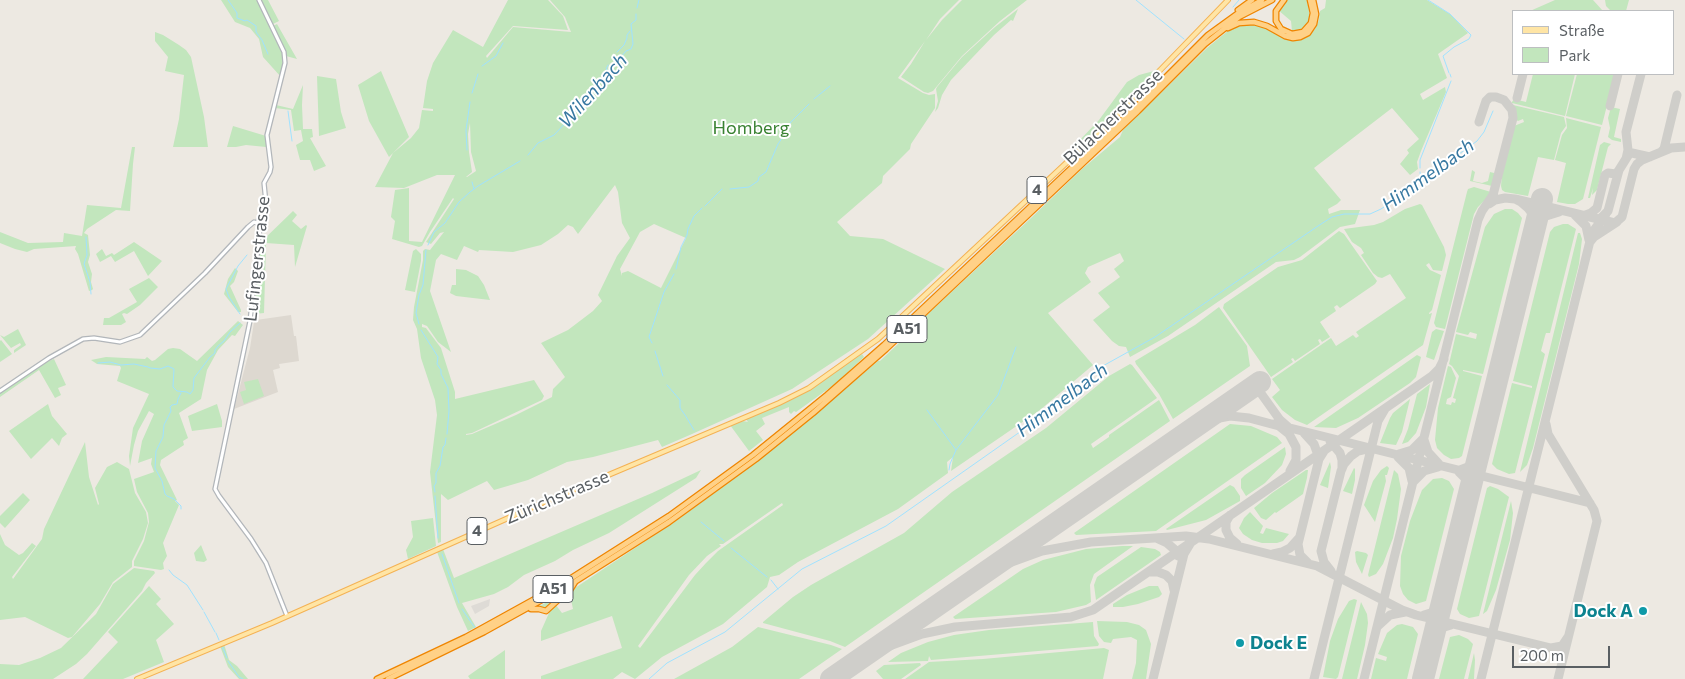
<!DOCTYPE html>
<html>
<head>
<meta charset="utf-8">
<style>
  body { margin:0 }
  #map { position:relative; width:1685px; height:679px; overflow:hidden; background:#ede9e2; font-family:Commissioner,sans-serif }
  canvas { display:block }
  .legend { position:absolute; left:1512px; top:10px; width:162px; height:65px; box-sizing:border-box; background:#fff; border:1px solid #bdbfc1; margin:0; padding:6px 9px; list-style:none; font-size:15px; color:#5a5f63 }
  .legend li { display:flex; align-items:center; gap:10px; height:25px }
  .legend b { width:25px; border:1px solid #bdbfc1 }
  .scale { position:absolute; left:1512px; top:646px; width:98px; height:22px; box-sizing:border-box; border:2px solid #5a5f63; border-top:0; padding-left:6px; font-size:15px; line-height:18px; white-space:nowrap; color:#5a5f63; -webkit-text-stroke:4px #fff; paint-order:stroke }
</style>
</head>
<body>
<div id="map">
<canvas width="1685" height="679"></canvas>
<ul class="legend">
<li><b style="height:6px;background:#ffe5a5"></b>Straße</li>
<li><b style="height:14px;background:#c2e6bd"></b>Park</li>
</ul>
<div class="scale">200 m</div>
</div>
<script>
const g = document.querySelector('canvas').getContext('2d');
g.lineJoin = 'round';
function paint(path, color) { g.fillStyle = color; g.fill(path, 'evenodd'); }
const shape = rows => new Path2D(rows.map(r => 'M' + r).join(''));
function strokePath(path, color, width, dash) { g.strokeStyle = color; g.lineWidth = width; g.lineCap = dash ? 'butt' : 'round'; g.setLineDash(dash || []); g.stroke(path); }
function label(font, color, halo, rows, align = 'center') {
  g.font = font + ' Commissioner,sans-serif'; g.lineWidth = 4; g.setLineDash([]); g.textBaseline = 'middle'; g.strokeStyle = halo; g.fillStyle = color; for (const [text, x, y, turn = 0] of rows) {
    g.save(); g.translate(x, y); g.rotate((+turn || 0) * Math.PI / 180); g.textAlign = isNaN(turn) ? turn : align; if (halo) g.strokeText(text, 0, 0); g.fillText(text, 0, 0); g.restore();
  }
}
const industrial = shape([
  [490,599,489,606,475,614,471,606]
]);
const education = shape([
  [291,315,294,336,296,336,299,361,279,364,280,368,273,370,278,392,234,409,250,348,254,322,256,320]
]);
const green = shape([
  [221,0,259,0,283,51,284,60,281,77,263,57,259,39,250,28,235,22],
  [261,0,268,0,279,21,273,24],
  [508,0,548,0,563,16,568,30,513,26,486,56,487,58,513,27,571,32,565,17,550,0,959,0,940,19,926,40,942,20,962,0,1027,0,1000,21,962,56,933,91,928,93,924,92,901,77,911,64,925,41,898,78,923,93,929,95,935,94,935,108,911,144,910,149,883,176,882,183,837,222,850,236,883,239,945,269,868,339,792,389,692,434,662,447,658,440,593,457,567,462,528,480,494,490,487,481,448,500,441,494,441,542,438,543,430,472,437,415,435,400,421,358,417,329,413,320,414,307,423,260,423,251,425,249,430,250,444,232,440,233,431,244,426,242,454,199,453,198,430,232,422,246,419,247,392,239,395,221,391,217,395,190,409,188,409,241,422,242,455,175,437,175,404,188,375,187,393,153,411,138,419,128,422,110,433,111,433,109,423,108,427,81,433,63,453,30,483,47],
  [470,123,471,152,476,171,467,177,466,177,472,172,469,152,468,134],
  [615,185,618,192,622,223,630,238,617,256,598,295,602,301,593,311,568,330,541,343,565,377,553,389,552,397,516,415,472,434,466,435,466,434,472,433,542,400,544,396,534,380,455,399,455,392,441,348,426,328,422,327,422,324,427,326,438,342,451,352,430,291,436,260,441,254,457,260,464,246,478,252,479,250,513,252,541,245,558,234,568,225,573,227,578,234],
  [654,224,686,238,661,288,628,271,622,273,622,276,620,269,640,232],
  [1286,0,1307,0,1310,16,1308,24,1304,29,1297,32,1292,31,1291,21,1278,10],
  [1326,0,1427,0,1450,14,1468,33,1438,54,1447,78,1420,94,1423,100,1445,87,1446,92,1421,151,1417,162,1418,169,1410,175,1400,164,1409,153,1407,150,1419,139,1392,108,1314,168,1341,200,1337,204,1328,209,1329,214,1341,210,1360,210,1355,224,1340,227,1300,257,1294,260,1276,262,1168,336,1130,357,1126,347,1119,346,1112,341,1093,320,1110,307,1098,293,1120,277,1114,269,1124,261,1120,253,1088,267,1085,273,1091,282,1048,313,1093,365,1040,410,951,471,953,457,947,462,948,473,898,509,798,562,779,575,770,577,767,587,723,624,662,657,635,679,622,672,613,679,541,679,541,676,622,648,612,616,541,641,541,631,549,613,539,606,552,600,562,613,573,609,570,595,575,588,680,518,748,468,806,422,878,361,880,361,914,329,914,327,1030,219,1082,169,1120,137,1123,130,1207,48,1229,30,1241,24,1250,23,1263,26,1287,40,1298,40,1307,37,1315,29,1319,20,1320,11,1325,8],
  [782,503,783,505,718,551,706,563,695,575,640,648,638,646,689,575,707,556,721,546,719,544,723,544],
  [1555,0,1593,0,1603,11,1530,11],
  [1605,0,1629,0,1626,11,1611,11,1606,6],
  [1018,9,1013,21,1011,20,994,35,951,80,942,95,938,108,935,112,938,101,936,89,937,87,962,57,995,27],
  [277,24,297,59,286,56,273,26],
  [155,32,163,35,179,45,186,50,191,57,204,117,208,147,173,147,179,119,184,75,165,71,168,57,155,41],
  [1182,45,1126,103,1079,149,1074,148,1076,144,1099,120,1127,82,1139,75,1154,71,1160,67],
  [381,71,409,137,389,157,369,121,358,85],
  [1533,74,1575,74,1565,116,1512,103,1512,102,1514,99,1526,102],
  [1577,74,1615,74,1602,125,1566,116],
  [317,76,336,79,341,112,346,128,319,136],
  [303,85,302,105,303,129,312,129,313,137,310,138,326,166,314,171,310,160,300,160,296,145,303,141,301,130,294,131,291,110,275,108,276,105,293,109],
  [1513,105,1564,117,1566,126,1561,133,1554,160,1538,157,1528,196,1505,192,1502,190,1501,186,1502,174,1514,126,1524,122,1523,119,1518,121,1515,119],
  [1611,107,1620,109,1614,137,1621,139,1621,142,1612,140,1608,137,1610,128,1608,118],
  [1566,118,1601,127,1583,199,1575,204,1568,204,1557,202,1566,163,1555,160,1562,135,1567,128],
  [233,126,266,136,266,147,246,145,236,147,227,147],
  [1604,142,1611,144,1608,147,1597,190,1592,195,1593,188,1590,198,1588,198,1600,145],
  [132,147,135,147,133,164,130,211,116,210,87,229,84,233,88,235,90,255,88,262,92,274,91,282,93,289,92,290,89,291,78,254,75,249,76,246,34,249,27,252,15,249,0,243,0,232,28,243,63,242,64,233,82,236,87,205,121,208],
  [1472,170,1475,172,1473,181,1482,183,1488,181,1490,172,1494,173,1495,175,1492,186,1470,181],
  [1474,187,1491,192,1489,196,1478,207,1474,214,1445,329,1436,327,1434,323,1467,192,1468,189],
  [1420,204,1422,205,1444,247,1446,255,1442,271,1433,270,1429,263,1426,265,1430,270,1441,275,1432,310,1429,313,1429,314,1432,313,1423,345,1307,425,1295,420,1282,410,1272,397,1280,390,1272,379,1331,338,1336,346,1353,335,1356,338,1359,336,1356,332,1406,298,1390,274,1382,278,1378,277,1373,273,1361,255,1364,253,1361,248,1352,242,1344,229,1374,225,1383,222,1405,209],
  [1505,209,1512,209,1518,213,1522,218,1483,374,1463,370,1463,371,1482,376,1462,456,1459,458,1451,459,1444,455,1437,448,1435,440,1438,408,1448,366,1451,367,1456,378,1451,397,1447,399,1446,404,1451,405,1452,402,1455,403,1456,399,1453,398,1459,376,1452,366,1449,364,1456,334,1476,339,1477,334,1470,332,1468,335,1456,332,1485,227,1494,214],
  [293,211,297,215,292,221,301,229,306,225,307,226,295,267,294,245,266,243,264,313,254,314,260,243],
  [1563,224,1568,224,1576,229,1550,333,1546,333,1545,336,1541,351,1545,354,1515,473,1509,474,1497,469,1492,464,1512,383,1532,388,1532,386,1513,381,1550,232,1554,227],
  [1339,231,1344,234,1377,281,1375,284,1340,308,1337,305,1334,307,1336,311,1320,322,1330,337,1322,342,1320,339,1318,340,1320,344,1295,361,1293,358,1291,359,1293,362,1271,377,1223,308,1224,304,1278,267,1302,260],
  [1578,233,1580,233,1582,239,1579,264,1533,448,1527,465,1520,472],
  [134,242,162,261,148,276,134,251,115,262,111,256,100,262,96,254,102,249,106,256,112,253,114,255],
  [416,249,421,254,421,261,415,292,405,290,413,251],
  [235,268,238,271,234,282,230,286,241,310,241,312,238,312,224,294,228,279],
  [456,269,466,270,478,276,484,285,490,300,456,296,450,293,452,285,456,285],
  [149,278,158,287,140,305,127,314,124,313,122,314,126,322,121,325,103,325,104,318,109,318,137,302,129,289],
  [1219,307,1247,346,1250,366,1173,419,1159,394,1136,364,1135,361,1195,325],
  [238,321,243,325,235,336,232,335,218,350,207,370,201,399,179,413,188,438,183,441,184,445,161,460,160,465,177,500,175,501,179,505,163,543,167,556,163,563,164,569,161,570,134,566,134,561,144,541,149,522,148,513,137,492,134,479,154,472,151,464,152,458,138,463,142,441,154,414,149,411,138,431,134,445,130,466,129,456,133,428,149,394,117,381,121,368,120,366,97,364,91,360,106,357,145,359,147,357,152,361,155,360,168,349,173,348,180,349,197,361],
  [18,329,26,345,14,353,14,350,21,345,20,343,11,348,0,335,4,337],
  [1436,329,1444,331,1434,360,1426,357,1432,332],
  [1,340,12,354,0,362,0,341],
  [862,354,864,357,835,384,796,412,794,411,791,414,789,412,789,407,762,418,765,424,756,431,763,440,749,451,730,425,743,421,748,422,745,418,796,397],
  [1417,355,1421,357,1416,377,1410,383,1358,418,1336,428,1314,427],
  [54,359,66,385,58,388,61,395,55,398,39,370,0,397,0,393,44,363],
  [1130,364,1132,365,1157,398,1091,444,1093,448,1109,437,1109,435,1159,400,1170,421,845,647,830,641,763,623,763,622,793,597,811,585,904,533,952,492,1046,428,1109,376],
  [258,379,264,396,244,404,240,392,246,390,244,382],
  [1430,384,1426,407,1416,433,1408,442,1402,444,1408,429,1417,394],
  [1410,399,1402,432,1396,445,1380,443,1390,418,1393,413],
  [48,404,52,416,67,434,62,438,59,446,52,438,31,459,9,431],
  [217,404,222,421,222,427,192,431,188,416],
  [1230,424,1251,426,1277,437,1282,443,1156,531,1076,535,1074,533],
  [85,442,89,477,98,505,99,504,95,488,107,467,117,462,129,469,135,493,146,512,148,523,143,539,132,561,132,567,113,582,100,604,72,637,68,638,64,636,25,617,0,620,0,534,5,545,19,555,23,553,32,543,36,546,12,577,13,579,42,539,44,529],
  [1285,447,1286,454,1282,465,1265,483,1246,496,1241,488,1241,479,1245,475],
  [1330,462,1331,467,1328,488,1320,485],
  [1387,466,1389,468,1387,475,1385,475,1386,481,1375,522,1364,505,1373,481,1381,470],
  [1354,468,1355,469,1355,480,1352,494,1343,491],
  [701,470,696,478,609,533,573,550,555,561,524,575,508,587,494,594,462,603,476,627,468,631,457,607,436,549,443,549,454,578,652,493],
  [1306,470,1308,470,1307,478,1303,494,1276,513,1275,512,1266,520,1261,518,1254,508,1272,493],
  [1394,470,1398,474,1401,489,1397,519,1393,538,1383,564,1376,574,1369,577,1368,575],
  [1442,478,1449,481,1454,489,1426,601,1416,604,1408,600,1403,594,1400,586,1401,556,1410,521,1422,490,1433,479],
  [1230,485,1234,487,1240,496,1240,501,1206,520,1167,530,1166,529],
  [1490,486,1498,489,1509,497,1479,616,1469,618,1460,614,1457,609,1487,488],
  [23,493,30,500,5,528,0,523,0,516],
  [1511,501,1513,513,1510,540,1496,590,1487,611,1483,614],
  [1250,512,1263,526,1260,533,1263,534,1266,528,1289,534,1283,541,1277,543,1262,543,1252,540,1243,534,1239,528,1244,518],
  [433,518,436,546,408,559,406,550,413,537,411,521],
  [201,545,207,560,204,562,196,561,194,553],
  [1122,546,1133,546,1094,574,1090,585,1091,602,1086,605,1056,612,955,619,953,617,1023,569,1043,560,1086,549],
  [1141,547,1155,549,1160,552,1161,555,1096,600,1094,585,1097,577],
  [1357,551,1366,553,1368,555,1362,574,1356,562,1355,552],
  [134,568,154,571,155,573,146,583,142,591,87,654,76,664,53,679,0,679,0,664,19,665,40,658,61,648,96,614,113,584],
  [149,586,161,599,156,604,174,624,156,640,164,662,123,679,83,679,118,642,108,632],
  [1149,586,1158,586,1162,594,1159,597,1138,604,1123,607,1113,607,1113,604,1127,595],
  [1354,599,1357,600,1338,677,1336,679,1323,677,1330,641,1338,619,1349,601],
  [1361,602,1367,614,1368,623,1365,645,1358,675,1357,679,1342,679],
  [1097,621,1127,622,1139,625,1146,630,1151,644,1146,679,1132,679,1136,663,1137,640,1131,637,1113,639,1111,643,1104,642,1099,636],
  [1093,622,1094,636,1099,644,1098,646,931,660,929,656,928,661,888,662,901,653,928,642,954,635,989,630],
  [1402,624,1413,627,1418,634,1407,679,1371,679,1376,658,1386,661,1387,657,1378,654,1387,633,1397,625],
  [758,627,831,645,842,649,799,679,674,679,732,647],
  [1459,635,1468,639,1473,644,1464,679,1439,679,1450,637],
  [224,644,229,660,237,666,248,679,239,679,228,667,220,646],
  [1104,648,1109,650,1103,679,905,679,929,662,983,659],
  [505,650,505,679,470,679,468,676],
  [1474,653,1475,660,1474,679,1468,679],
  [920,663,921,665,901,679,883,679,876,671,884,665]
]);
const stream = shape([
  [228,0,237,13,237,18,245,21,247,20,256,26,256,32,262,40,268,54],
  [1136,0,1184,39],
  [1428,0,1450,14,1471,35,1469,39,1454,47,1443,56,1449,73],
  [1233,7,1239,0],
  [637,8,639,0],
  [617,52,624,45,627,38,627,35,630,31],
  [608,65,606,69,610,72],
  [482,66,496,56,503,43],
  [1450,74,1451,77],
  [472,93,478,74],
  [814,99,830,86],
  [288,111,292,141],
  [467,150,466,130,470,102],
  [528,155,538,143,554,135,571,117,626,51,631,49,633,44,631,24,636,20,636,14],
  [1420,168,1420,160,1451,81],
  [1420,172,1421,181],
  [472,182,474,189],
  [730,189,749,187,758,181,759,177,766,172,778,144,789,128,790,123,809,104],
  [705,206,722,189],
  [86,237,87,255,84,264,90,282,91,294],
  [428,245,434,232,445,223,459,202,470,192,478,186,520,161],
  [676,269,681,247,687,235,688,229,694,216,702,208],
  [240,314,229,297,226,289,238,266,247,255],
  [419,324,416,313,419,295,423,285,426,250],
  [421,330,438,357,437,364,441,370,441,374,448,388,449,411,447,434],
  [652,343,649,337,664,292,674,274],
  [655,351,663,376],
  [98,363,110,362,121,365,134,364,148,367,150,368,160,369,168,366,174,369,173,387,177,391,187,392,190,394,193,390,194,378,210,357,215,353,215,350,218,346,224,341,230,332,240,323],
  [667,385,680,400,680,408,685,415,694,430],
  [181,393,178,399,177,404,172,405,170,407,171,411,164,425,163,437,156,451,155,468,162,481,165,494,167,496,174,499,181,506,181,509],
  [927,410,956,450,950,464,949,470],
  [956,450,998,395,1016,347],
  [435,492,434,486,436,483,436,473,440,466,443,447,445,445,446,438],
  [435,496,438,538],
  [701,522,724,541],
  [731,548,767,577],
  [442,554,459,603],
  [169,570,173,575,187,585,203,610],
  [771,580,778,589],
  [462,609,475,628],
  [204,612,215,632],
  [216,633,219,640],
  [222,646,227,658],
  [228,661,239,677,243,679],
  [649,679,667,663,725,632,802,569,886,526,1044,415,1101,367,1155,337,1318,226,1332,217,1344,214,1370,214,1381,209,1411,189,1420,185,1425,179,1477,141,1484,132,1493,111]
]);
const taxiway = shape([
  [1517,98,1523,74],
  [1610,106,1618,74],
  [1661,152,1664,149,1677,95],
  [1626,159,1628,150,1626,132,1641,74],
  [1515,199,1615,223,1622,217,1634,169,1637,164,1642,160,1671,148,1685,147],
  [1489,204,1495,200,1505,198,1515,199,1521,202,1528,208,1534,216,1536,223,1534,231],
  [1575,215,1586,226,1589,240],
  [1583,216,1591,213,1597,208,1605,175,1608,173,1616,174,1619,170],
  [1602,217,1608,211,1619,170,1629,154,1632,153,1650,157],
  [1535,226,1538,221,1543,217,1559,212],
  [1590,242,1594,237,1617,222],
  [1255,385,1280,420,1288,427],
  [1274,424,1590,503],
  [1546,424,1548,434,1594,510,1597,521,1558,679],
  [1192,429,1209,420,1230,416,1249,418,1279,426,1289,434,1296,447,1296,460,1290,471],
  [1304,433,1314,444,1319,458],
  [1424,440,1428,452,1439,464],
  [1330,441,1340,453,1342,460,1342,469],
  [1399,454,1412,450,1423,439],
  [1398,457,1409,468,1412,481],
  [1460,470,1473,465,1476,462,1478,455],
  [1459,472,1469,482,1470,487,1469,493],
  [1414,481,1424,471,1438,467],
  [1230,515,1226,522,1226,530,1230,538,1237,544],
  [1156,538,1167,543,1174,549,1178,556],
  [1273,554,1282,552,1290,548,1299,538],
  [1308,563,1300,555,1298,544,1319,459,1324,451],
  [1331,571,1324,562,1321,551,1341,471,1344,464,1351,456,1358,451,1367,449],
  [1148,572,1158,572,1166,575,1172,581,1174,590],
  [961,589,998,567,1042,551,1091,542,1186,536,1209,539,1317,566,1402,610,1416,615,1551,648,1562,646,1568,637],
  [1424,615,1437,611,1440,607,1442,601],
  [1378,626,1390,615,1405,612],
  [1433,639,1434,633,1438,629,1451,625],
  [832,679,863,659,884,648,922,634,955,627,1071,617,1093,610,1432,376,1439,369,1444,359],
  [1153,679,1184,554,1190,544],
  [1314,679,1378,421,1385,409],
  [1364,679,1478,220,1482,211,1493,195,1513,118,1512,110,1504,100,1496,97,1490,97,1486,101,1479,122],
  [1481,679,1592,233,1606,214]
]);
const runway = shape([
  [831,679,1260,382],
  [1423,679,1542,199]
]);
const tertiary = shape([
  [259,0,284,52,285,63,267,135,271,167,270,172,264,183,266,203,257,223,260,229,250,321,215,489,219,496,251,539,266,563,287,616],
  [0,391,49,358,83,339,94,338,120,342,140,335,205,273,248,227,254,222,257,223]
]);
const primary = shape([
  [137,679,272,623,542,503,779,403,809,388,878,339,1109,123,1228,0]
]);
const motorway = shape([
  [1284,0,1276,11,1276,21,1281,29,1292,34,1303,32,1311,23,1313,13,1310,0],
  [1238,10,1252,0],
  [1228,28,1239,23,1254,22,1267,26,1285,36,1293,38,1300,37,1308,33,1314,24,1316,14,1313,0],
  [531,609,539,609,546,611,558,600,568,593,575,582],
  [377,679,466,637,562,584,669,516,753,455,827,395,884,345,1134,109,1208,35,1237,14,1262,0],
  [388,679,484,632,576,581,669,522,756,459,813,413,886,349,1138,111,1205,44,1239,17,1272,0]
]);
const markers = [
  [1643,611,5,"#0f9aa8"],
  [1240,643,5,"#0f9aa8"]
];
const shields = [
  [1037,190,20],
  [907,329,40],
  [477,531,20],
  [553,589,40]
];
const shieldNames = [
  ["4",1037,190],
  ["A51",907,329],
  ["4",477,531],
  ["A51",553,589]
];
const streetNames = [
  ["Bülacherstrasse",1113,117,-44],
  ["Lufingerstrasse",257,259,-84],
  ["Zürichstrasse",557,497,-23]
];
const parkNames = [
  ["Homberg",751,128]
];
const cultureNames = [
  ["Dock A",1633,611],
  ["Dock E",1250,643,"left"]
];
const waterNames = [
  ["Wilenbach",593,91,-48],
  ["Himmelbach",1428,175,-36],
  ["Himmelbach",1062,400,-37]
];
paint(industrial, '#dedbd6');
paint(education, '#ddd8d0');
paint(green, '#c2e6bd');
strokePath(stream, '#a0e2ff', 1);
strokePath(taxiway, '#cfceca', 9);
strokePath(runway, '#cfceca', 22);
strokePath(tertiary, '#b2b6ba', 5.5);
strokePath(primary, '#f4b254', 6);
strokePath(motorway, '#ef8500', 7);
strokePath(tertiary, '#fff', 3);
strokePath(primary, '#ffe5a5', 4);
strokePath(motorway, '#ffd187', 4.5);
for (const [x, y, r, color] of markers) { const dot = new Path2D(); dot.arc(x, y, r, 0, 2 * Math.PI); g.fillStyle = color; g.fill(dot); strokePath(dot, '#fff', 2); }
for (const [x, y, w] of shields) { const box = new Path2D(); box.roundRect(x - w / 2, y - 13.5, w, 27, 4); g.fillStyle = '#fff'; g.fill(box); strokePath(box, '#5a5f63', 1); }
label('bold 16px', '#5a5f63', null, shieldNames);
label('18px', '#5a5f63', '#fff', streetNames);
label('18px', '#398232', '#fff', parkNames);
label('bold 18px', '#0d838f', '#fff', cultureNames, 'right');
label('italic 19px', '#3778a1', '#fff', waterNames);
</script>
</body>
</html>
